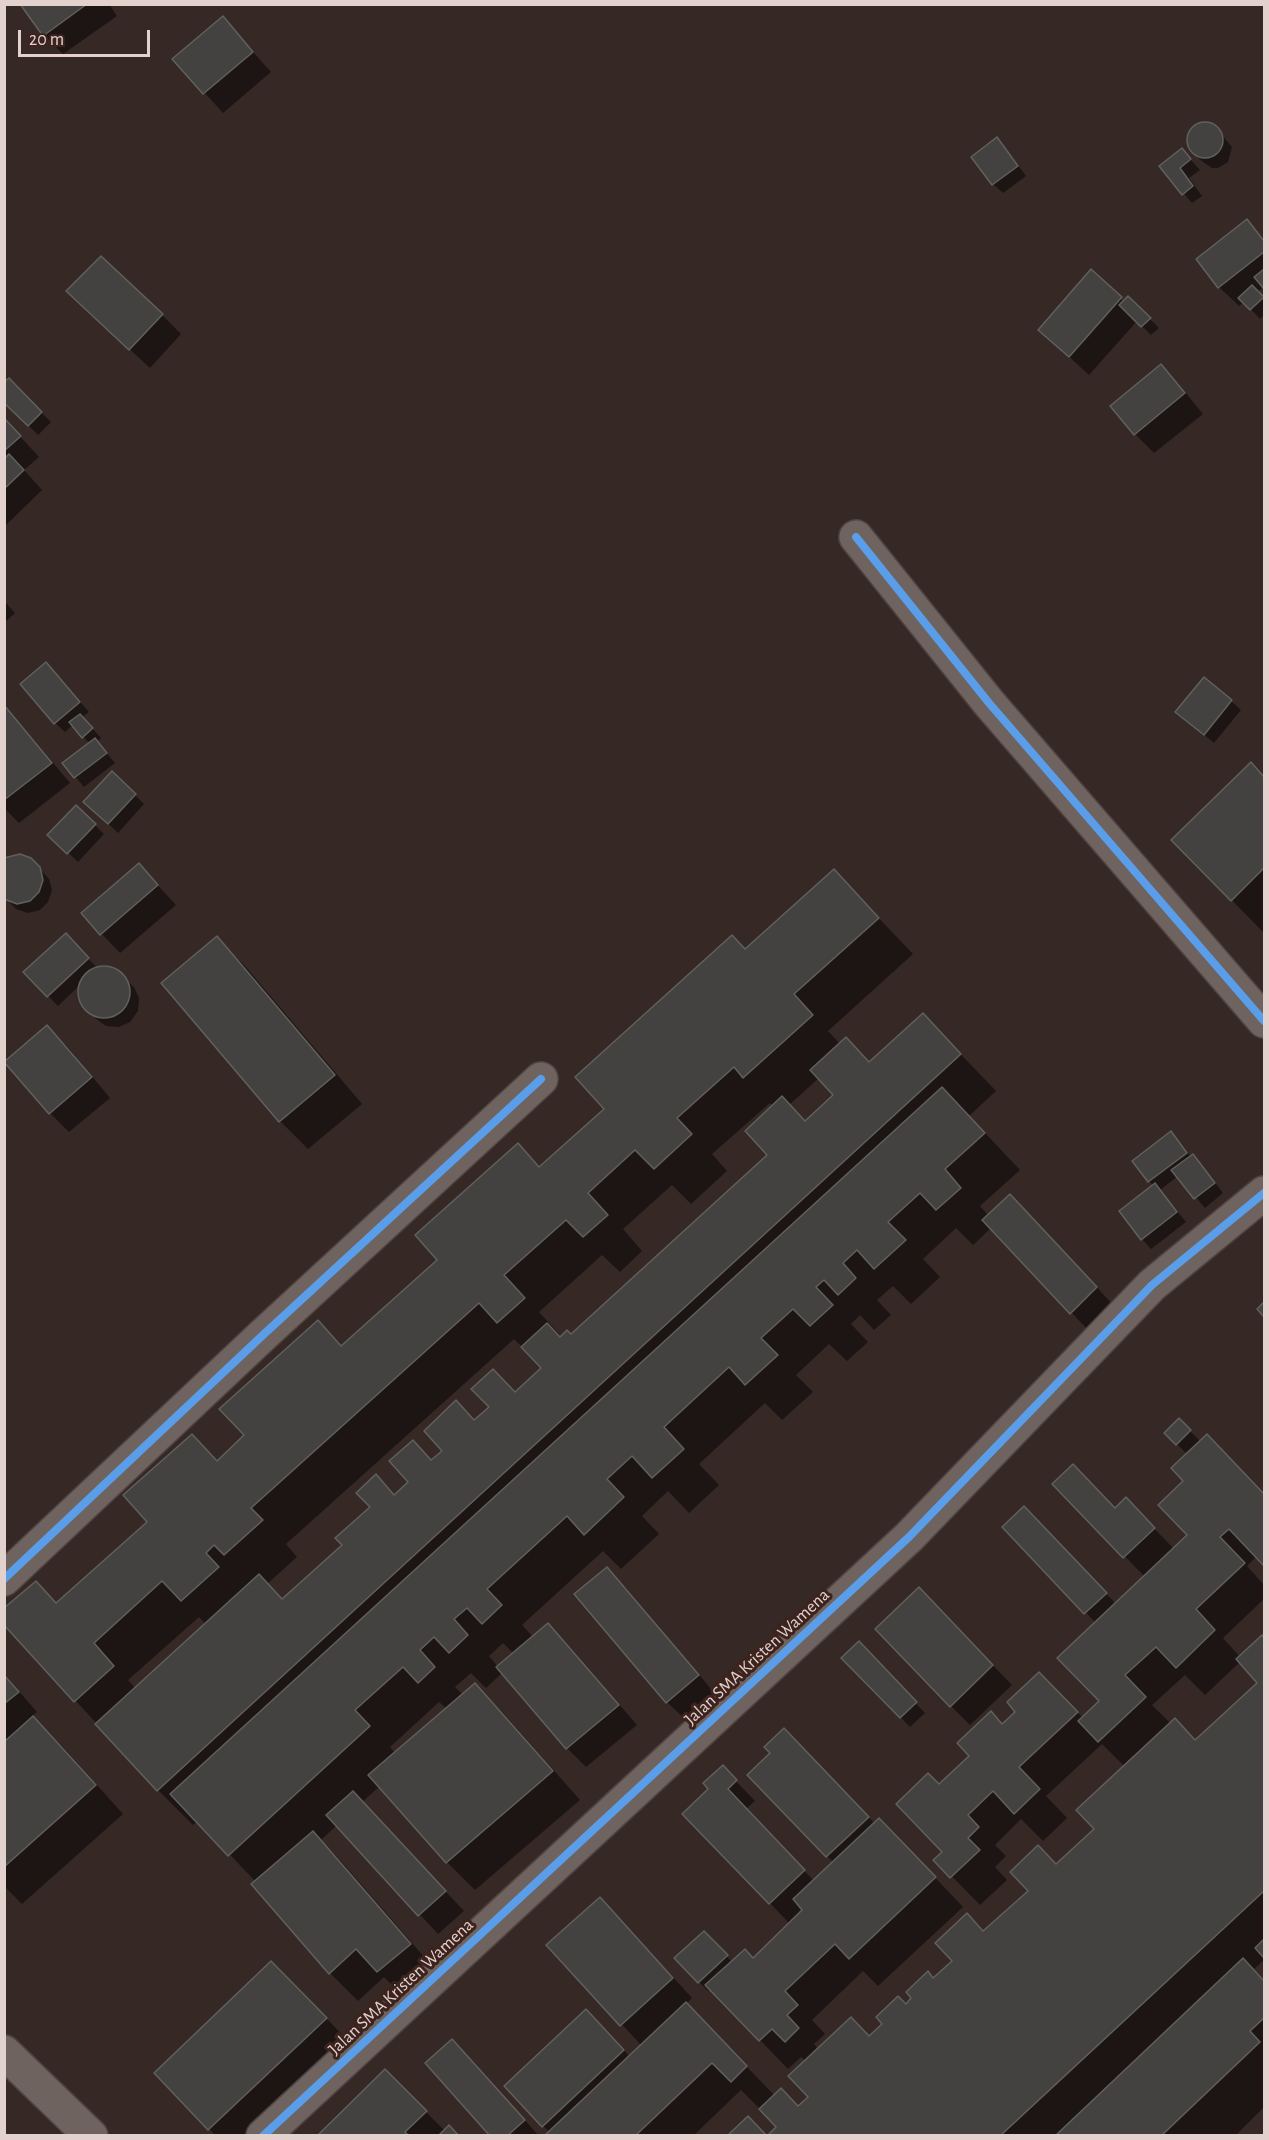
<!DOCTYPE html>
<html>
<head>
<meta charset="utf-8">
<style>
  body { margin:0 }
  #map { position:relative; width:1269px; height:2140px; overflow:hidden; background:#362825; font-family:"Alegreya Sans",sans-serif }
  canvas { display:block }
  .frame { position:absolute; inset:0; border:6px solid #e3d1ce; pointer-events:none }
  .scale { position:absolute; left:18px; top:30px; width:132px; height:27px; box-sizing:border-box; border:3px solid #e3d1ce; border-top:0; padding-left:8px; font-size:18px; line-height:21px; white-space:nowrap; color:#e3d1ce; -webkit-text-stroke:4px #3d231e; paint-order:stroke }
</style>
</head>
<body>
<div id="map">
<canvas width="1269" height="2140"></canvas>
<div class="frame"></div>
<div class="scale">20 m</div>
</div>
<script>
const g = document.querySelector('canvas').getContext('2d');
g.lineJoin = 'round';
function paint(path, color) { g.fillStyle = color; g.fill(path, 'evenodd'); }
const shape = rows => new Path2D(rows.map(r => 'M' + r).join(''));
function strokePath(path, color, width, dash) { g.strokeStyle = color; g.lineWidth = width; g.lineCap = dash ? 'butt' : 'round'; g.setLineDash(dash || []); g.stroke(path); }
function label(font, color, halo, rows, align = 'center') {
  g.font = font + ' "Alegreya Sans",sans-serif'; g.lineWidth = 6; g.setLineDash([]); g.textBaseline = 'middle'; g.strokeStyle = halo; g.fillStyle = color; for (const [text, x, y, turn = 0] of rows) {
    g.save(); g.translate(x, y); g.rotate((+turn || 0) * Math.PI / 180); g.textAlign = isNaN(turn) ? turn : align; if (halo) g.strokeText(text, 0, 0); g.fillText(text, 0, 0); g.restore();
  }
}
const shadow = shape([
  [22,4,109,4,117,16,63,54,44,35],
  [223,18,271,72,223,113,174,59],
  [1204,124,1215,127,1232,147,1228,162,1218,168,1212,168,1203,162,1192,152,1188,142,1188,136,1194,128],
  [997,139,1006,149,1026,176,1003,193,993,184],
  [1182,150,1200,170,1189,178,1202,196,1192,203,1161,166],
  [1247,221,1264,239,1264,287,1257,292,1264,300,1264,315,1260,319,1244,302,1239,306,1219,287],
  [1091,272,1124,302,1128,298,1159,328,1151,335,1137,321,1089,375,1040,330],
  [88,311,162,315,181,334,150,368],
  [1161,366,1180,386,1203,414,1154,453,1135,434],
  [9,380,51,422,38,435,4,401],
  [4,419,39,457,24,470,42,490,4,527],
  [4,601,15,613,4,623],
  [55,673,89,712,82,717,101,738,97,742,115,763,84,787,64,763,90,744,73,725,65,732,55,723],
  [1231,701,1241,710,1214,743,1177,712],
  [4,704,70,783,19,823,4,808],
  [1250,765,1264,779,1264,933,1173,840],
  [135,795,144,804,118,833,95,811],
  [95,825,104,834,78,862,50,835],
  [30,859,49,879,52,890,48,902,40,910,28,913,16,909,4,897],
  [139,865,176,905,120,953,101,933],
  [834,871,913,954,828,1031,840,1044,870,1064,923,1015,996,1091,969,1116,1020,1170,980,1206,989,1216,1030,1215,1116,1308,1090,1332,991,1228,973,1245,956,1228,923,1259,940,1277,911,1304,893,1286,877,1300,891,1315,874,1330,860,1315,851,1324,868,1342,847,1361,829,1344,796,1375,813,1392,782,1420,765,1403,699,1464,719,1485,689,1513,668,1491,642,1516,659,1534,621,1569,603,1551,522,1625,533,1637,548,1625,567,1644,637,1725,586,1767,567,1748,503,1672,486,1688,471,1673,455,1687,463,1695,475,1685,503,1713,580,1800,475,1890,447,1862,380,1786,362,1802,464,1911,438,1934,337,1825,321,1840,341,1861,438,1973,406,1999,384,1977,358,2001,330,1973,256,1882,198,1821,193,1825,158,1790,4,1623,57,1604,218,1462,247,1436,318,1322,342,1347,439,1260,517,1145,541,1168,606,1109,746,951],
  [819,1078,835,1095,806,1122,789,1105],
  [770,1103,773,1106,769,1155,571,1336,560,1339,558,1337,560,1335,539,1312,602,1255,620,1272,642,1251,623,1229,672,1185,691,1204,727,1171,712,1154],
  [514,1339,543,1368,515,1394,432,1461,396,1496,376,1476,372,1507,344,1545,283,1600,267,1584,297,1557,286,1544],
  [199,1617,206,1624,136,1689,128,1680],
  [503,1643,514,1654,498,1667,489,1656],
  [439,1702,447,1709,396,1754,390,1747],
  [66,935,98,969,113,969,134,987,139,998,138,1011,130,1022,119,1027,106,1026,95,1018,85,1008,80,996,81,984,58,1006,25,972],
  [216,938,245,966,362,1104,308,1149,280,1121],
  [47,1027,67,1046,110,1098,69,1132,50,1113],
  [1171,1133,1191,1157,1193,1156,1202,1165,1223,1193,1205,1208,1178,1176,1160,1190,1186,1222,1151,1249,1142,1239,1154,1186,1149,1181],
  [1179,1420,1201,1442,1235,1464,1264,1495,1264,1564,1257,1556,1247,1566,1264,1585,1264,1599,1223,1638,1240,1657,1262,1637,1264,1640,1264,1960,1253,1970,1264,1982,1264,2107,1235,2136,769,2136,778,2127,741,2090,693,2136,546,2136,550,2133,506,2086,606,2031,630,2057,642,2046,548,1945,619,1918,692,1998,686,2004,775,2096,799,2108,810,2097,806,2061,801,2057,788,2069,711,1989,708,1991,676,1958,704,1933,732,1962,753,1959,790,1924,684,1814,710,1789,722,1767,755,1801,746,1809,814,1881,834,1863,750,1775,803,1749,875,1824,907,1848,963,1907,878,1986,863,1971,812,2020,825,2034,814,2044,818,2049,870,2038,1096,1829,1125,1767,1102,1744,1046,1796,1067,1818,1043,1841,1021,1819,995,1845,1006,1856,995,1867,1007,1880,980,1905,936,1860,944,1852,939,1786,1018,1712,1039,1674,1083,1718,1101,1701,1096,1623,1004,1527,1043,1528,1116,1604,1145,1577,1054,1484,1115,1510,1145,1519,1174,1549,1189,1535,1185,1481,1188,1455,1166,1433],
  [1240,1662,1259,1683,1196,1741,1171,1724,1152,1705,1185,1675,1205,1695],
  [607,1569,626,1588,717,1696,687,1721,667,1702,576,1595],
  [938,1609,1012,1685,970,1725,951,1706],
  [868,1653,925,1713,910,1727,843,1658],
  [4,1674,37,1712,32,1716,62,1746,123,1814,22,1904,4,1886,4,1744,8,1740,4,1736],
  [300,1991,354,2047,261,2136,216,2136,156,2073],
  [471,2060,539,2136,492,2136],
  [385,2071,445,2131,457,2136,319,2136]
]);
const building = shape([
  [20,4,87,4,43,36,20,4],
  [223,16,253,52,203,94,172,59,223,16],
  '1187 140a18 18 0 1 1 36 0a18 18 0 1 1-36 0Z',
  [997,137,1018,166,992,185,971,157,997,137],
  [1182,148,1191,159,1180,168,1193,186,1182,195,1159,166,1182,148],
  [1247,219,1264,241,1264,252,1218,288,1196,259,1247,219],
  [101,256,163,314,129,350,66,291,101,256],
  [1091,269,1122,297,1069,357,1038,330,1091,269],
  [1264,269,1264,289,1254,277,1264,269],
  [1252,285,1264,297,1250,310,1238,298,1252,285],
  [1128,296,1151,318,1141,327,1119,305,1128,296],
  [1161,364,1185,393,1134,435,1110,406,1161,364],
  [9,378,42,412,28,426,4,403,4,382,9,378],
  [4,418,21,436,4,451,4,418],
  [9,454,24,470,4,489,4,459,9,454],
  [46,662,80,702,54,724,20,684,46,662],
  [1204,677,1232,700,1204,735,1175,712,1204,677],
  [4,705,52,763,4,800,4,705],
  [80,714,93,728,82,738,69,722,80,714],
  [95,738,107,753,74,778,62,763,95,738],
  [1251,762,1264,777,1264,868,1231,901,1171,840,1251,762],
  [112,771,136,794,108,824,83,802,112,771],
  [76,805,96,824,67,854,47,835,76,805],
  [20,854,31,858,40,867,43,880,39,892,30,901,17,904,4,899,4,858,20,854],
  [139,863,158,885,100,935,81,913,139,863],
  [834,869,879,918,794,994,813,1015,743,1078,734,1067,677,1118,692,1134,654,1169,635,1150,588,1193,608,1215,583,1237,566,1220,504,1275,525,1298,497,1323,479,1303,251,1508,263,1520,224,1555,214,1545,206,1553,219,1567,181,1601,162,1581,94,1643,114,1666,74,1702,4,1625,4,1608,36,1581,56,1603,147,1522,123,1495,192,1434,217,1461,244,1435,219,1409,318,1320,341,1346,437,1260,415,1235,518,1143,539,1167,604,1109,575,1077,732,935,745,949,834,869],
  [66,933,89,958,47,997,23,972,66,933],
  [217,936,335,1075,279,1122,161,983,217,936],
  '78 992a26 26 0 1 1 52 0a26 26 0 1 1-52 0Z',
  [923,1013,961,1054,157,1791,95,1724,259,1574,282,1599,342,1545,335,1538,370,1507,356,1493,376,1474,394,1495,408,1482,389,1461,413,1440,431,1460,442,1451,424,1431,456,1400,474,1420,489,1407,471,1389,493,1369,515,1392,541,1368,521,1347,547,1323,560,1337,567,1330,571,1334,767,1155,745,1131,782,1096,805,1121,833,1095,810,1070,846,1037,869,1062,923,1013],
  [47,1025,92,1077,49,1114,4,1062,47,1025],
  [942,1087,985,1133,945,1169,961,1188,936,1210,920,1193,888,1222,906,1240,874,1269,857,1250,843,1263,856,1278,838,1295,824,1280,816,1287,833,1305,810,1326,793,1309,761,1338,778,1355,745,1385,729,1367,664,1427,684,1449,652,1478,632,1456,607,1479,624,1497,584,1535,567,1516,487,1589,502,1605,482,1624,467,1608,454,1619,468,1635,449,1653,434,1637,420,1650,435,1667,418,1683,403,1667,355,1710,370,1726,228,1856,170,1794,942,1087],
  [1171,1131,1187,1153,1148,1182,1132,1161,1171,1131],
  [1193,1154,1215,1183,1194,1199,1171,1170,1193,1154],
  [1155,1183,1177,1212,1141,1240,1119,1211,1155,1183],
  [1010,1194,1097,1287,1070,1314,982,1220,1010,1194],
  [1264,1302,1264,1317,1257,1309,1264,1302],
  [1179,1418,1191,1430,1176,1445,1164,1433,1179,1418],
  [1207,1434,1264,1494,1264,1566,1229,1529,1220,1537,1245,1563,1196,1609,1215,1630,1176,1668,1156,1647,1125,1675,1146,1697,1098,1742,1078,1721,1099,1701,1057,1658,1187,1535,1158,1505,1183,1481,1171,1468,1207,1434],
  [1073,1464,1115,1508,1126,1497,1155,1528,1123,1558,1052,1484,1073,1464],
  [1024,1506,1107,1593,1084,1614,1002,1527,1024,1506],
  [607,1567,699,1675,666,1703,574,1594,607,1567],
  [919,1587,993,1665,950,1707,875,1629,919,1587],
  [548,1623,619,1705,566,1749,496,1667,548,1623],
  [1262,1635,1264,1638,1264,1891,1000,2136,767,2136,776,2127,759,2109,781,2088,798,2106,808,2097,788,2076,851,2017,869,2036,882,2024,876,2017,898,1996,906,2004,911,1998,906,1992,928,1971,933,1978,952,1961,935,1943,967,1913,983,1931,1028,1891,1010,1872,1038,1845,1056,1864,1094,1829,1076,1810,1175,1718,1195,1740,1257,1683,1236,1659,1262,1635],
  [859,1641,917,1702,900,1718,841,1658,859,1641],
  [1039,1672,1078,1712,1019,1767,1040,1789,1014,1814,993,1791,968,1815,979,1827,968,1838,980,1850,950,1878,933,1860,942,1852,896,1804,928,1773,939,1784,969,1756,957,1743,991,1711,1002,1724,1015,1712,1007,1702,1039,1672],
  [4,1675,19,1692,4,1704,4,1675],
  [475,1683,553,1771,446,1863,368,1775,475,1683],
  [33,1716,96,1785,4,1867,4,1742,33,1716],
  [784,1728,869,1817,826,1857,747,1775,770,1753,764,1747,784,1728],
  [723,1765,737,1780,728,1789,805,1870,769,1904,682,1814,708,1789,703,1783,723,1765],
  [353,1791,446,1891,418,1916,326,1815,353,1791],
  [879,1818,936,1877,849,1959,835,1944,785,1991,798,2005,787,2015,799,2028,785,2042,772,2029,759,2041,705,1985,745,1949,753,1958,802,1910,793,1899,879,1818],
  [313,1831,411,1944,377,1972,356,1949,329,1974,251,1884,313,1831],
  [600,1897,673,1978,620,2026,546,1945,600,1897],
  [704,1931,728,1955,698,1983,674,1958,704,1931],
  [1264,1939,1264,1958,1255,1948,1264,1939],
  [1243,1958,1264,1981,1264,2018,1250,2031,1260,2042,1161,2136,1055,2136,1243,1958],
  [271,1961,327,2018,208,2130,154,2073,271,1961],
  [686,2002,747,2066,731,2082,712,2063,635,2136,544,2136,686,2002],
  [586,2009,624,2050,542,2127,504,2086,586,2009],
  [452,2039,525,2120,507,2136,490,2136,425,2063,452,2039],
  [385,2069,427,2111,405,2132,409,2136,317,2136,385,2069],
  [748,2116,767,2136,727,2136,748,2116],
  [449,2125,459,2136,438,2136,449,2125]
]);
const minor = shape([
  [856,537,989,703,1264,1021],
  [4,1579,263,1335,541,1079],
  [4,2052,91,2136],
  [263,2136,909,1537,1152,1285,1264,1193]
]);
const cycleway = shape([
  [856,537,989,703,1264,1021],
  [4,1579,263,1335,541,1079],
  [263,2136,909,1537,1152,1285,1264,1193]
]);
const streetNames = [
  ["Jalan SMA Kristen Wamena",757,1657,-43],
  ["Jalan SMA Kristen Wamena",401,1987,-43]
];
paint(shadow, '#0007');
paint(building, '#444240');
strokePath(building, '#60615d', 1.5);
strokePath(minor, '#504442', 36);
strokePath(minor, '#6f6360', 33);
strokePath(cycleway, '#5a9eea', 8);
label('18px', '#e3d1ce', '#3d231e', streetNames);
</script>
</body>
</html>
